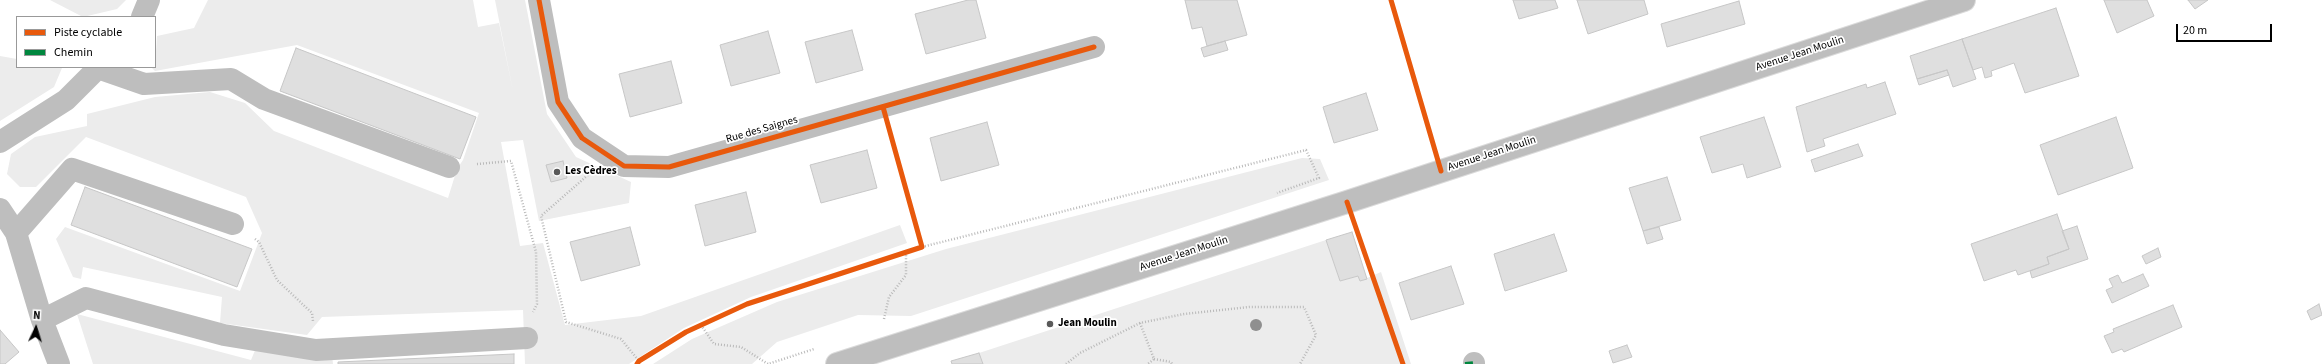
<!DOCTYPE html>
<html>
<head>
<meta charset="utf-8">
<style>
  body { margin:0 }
  #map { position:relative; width:2322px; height:364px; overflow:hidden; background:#fff; font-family:"Source Sans 3",sans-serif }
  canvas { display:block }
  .legend { position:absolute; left:16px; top:16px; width:140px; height:52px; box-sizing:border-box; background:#fff; border:1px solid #999; margin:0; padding:5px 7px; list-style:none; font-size:12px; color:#000 }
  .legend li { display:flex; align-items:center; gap:8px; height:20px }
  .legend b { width:20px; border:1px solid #999 }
  .north { position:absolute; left:16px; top:308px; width:40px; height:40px; -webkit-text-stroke:3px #fff; paint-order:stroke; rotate:4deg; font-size:11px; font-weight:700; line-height:16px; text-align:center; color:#000 }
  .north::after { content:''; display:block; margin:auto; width:14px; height:18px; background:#000; clip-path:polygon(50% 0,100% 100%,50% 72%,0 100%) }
  .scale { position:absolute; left:2176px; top:24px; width:96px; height:18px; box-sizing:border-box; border:2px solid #000; border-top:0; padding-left:5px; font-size:12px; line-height:14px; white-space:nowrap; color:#000; -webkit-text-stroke:3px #fff; paint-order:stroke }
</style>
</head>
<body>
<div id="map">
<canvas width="2322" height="364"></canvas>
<ul class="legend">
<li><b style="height:5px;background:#e8590c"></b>Piste cyclable</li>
<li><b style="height:5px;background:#00873e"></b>Chemin</li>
</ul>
<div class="north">N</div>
<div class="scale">20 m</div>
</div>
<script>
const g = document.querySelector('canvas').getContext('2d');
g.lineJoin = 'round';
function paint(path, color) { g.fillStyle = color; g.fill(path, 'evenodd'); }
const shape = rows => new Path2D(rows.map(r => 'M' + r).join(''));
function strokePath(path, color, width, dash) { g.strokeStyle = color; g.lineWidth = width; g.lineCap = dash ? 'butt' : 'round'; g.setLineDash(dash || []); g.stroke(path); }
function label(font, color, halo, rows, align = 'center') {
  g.font = font + ' "Source Sans 3",sans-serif'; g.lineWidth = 3.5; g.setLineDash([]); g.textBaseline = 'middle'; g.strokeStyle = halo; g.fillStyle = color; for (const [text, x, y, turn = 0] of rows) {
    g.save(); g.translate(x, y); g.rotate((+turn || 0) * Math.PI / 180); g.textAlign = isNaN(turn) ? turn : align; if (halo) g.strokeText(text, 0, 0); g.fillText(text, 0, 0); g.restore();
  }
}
const green = shape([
  [50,0,126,0,117,9,83,17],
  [208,0,473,0,478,27,499,23,513,91,495,0,525,0,547,114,576,157,631,182,629,203,539,221,523,140,501,142,520,246,543,243,565,325,641,316,900,225,907,243,751,297,684,328,629,364,525,364,523,310,322,317,307,335,220,323,222,297,83,267,81,279,73,277,56,239,65,227,240,291,262,233,246,197,86,137,36,187,20,187,7,174,11,154,35,137,87,126,87,114,155,97,210,92,245,103,274,131,448,198,457,169,463,160,479,113,297,45,155,71,151,67,155,67,157,36,194,28],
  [0,56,17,59,17,67,62,68,54,87,0,121],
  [1302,158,1320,159,1329,180,911,316,858,315,777,342,752,364,653,364,692,339,777,302,946,249],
  [1326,240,1340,281,1358,276,1360,281,1381,272,1411,364,983,364,979,353],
  [77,314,251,360,256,348,332,355,333,364,93,364]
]);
const building = shape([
  [968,0,976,0,986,38,926,54,915,14,968,0],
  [1185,0,1237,0,1247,35,1207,46,1202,27,1192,29,1185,0],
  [1513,0,1555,0,1558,8,1519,19,1513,0],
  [1577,0,1644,0,1648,14,1588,34,1577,0],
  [2104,0,2147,0,2154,16,2117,33,2104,0],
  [2188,0,2208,0,2195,9,2188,0],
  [1739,1,1745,24,1667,47,1661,24,1739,1],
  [2056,8,2079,76,2025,93,2014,63,1991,71,1992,76,1985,78,1982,67,1973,70,1962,39,2056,8],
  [852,30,863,70,816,83,805,42,852,30],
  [768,31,780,73,731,86,720,45,768,31],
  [1962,39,1976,79,1953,87,1947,70,1917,79,1910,56,1962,39],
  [1225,41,1228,50,1204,57,1201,48,1225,41],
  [296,48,476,117,460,159,280,91,296,48],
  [671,61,682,103,630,117,619,74,671,61],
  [1947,70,1949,75,1919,85,1917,79,1947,70],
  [1885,82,1896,114,1823,139,1825,146,1807,152,1796,107,1866,84,1867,88,1885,82],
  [1366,93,1378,130,1334,143,1323,107,1366,93],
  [1764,117,1781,167,1747,178,1743,164,1712,173,1700,137,1764,117],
  [2116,117,2133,168,2058,195,2040,145,2116,117],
  [987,122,999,165,941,181,930,138,987,122],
  [1858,144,1863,156,1815,172,1811,160,1858,144],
  [867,150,877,188,821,203,810,165,867,150],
  [563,161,567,178,551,182,546,165,563,161],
  [1667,177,1681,220,1643,231,1629,188,1667,177],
  [85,187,252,249,237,287,71,225,85,187],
  [746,192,756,232,705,246,695,205,746,192],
  [2057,214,2069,249,2047,257,2049,264,2018,275,2016,270,1984,281,1971,244,2057,214],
  [2077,226,2088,259,2032,278,2030,271,2049,264,2047,257,2069,249,2062,231,2077,226],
  [630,227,640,265,581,281,570,242,630,227],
  [1659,227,1663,239,1647,244,1643,231,1659,227],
  [1352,232,1367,279,1360,281,1358,276,1340,281,1326,240,1352,232],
  [1554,234,1567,271,1505,291,1494,254,1554,234],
  [2158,248,2161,257,2146,264,2142,256,2158,248],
  [1451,266,1464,304,1411,320,1399,283,1451,266],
  [2143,274,2149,286,2112,303,2106,290,2113,287,2109,279,2118,275,2122,283,2143,274],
  [2319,304,2322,315,2311,320,2307,311,2319,304],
  [2173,305,2182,327,2124,352,2122,349,2112,353,2104,336,2114,332,2113,329,2173,305],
  [0,330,19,352,5,364,0,364,0,330],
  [1627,345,1632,357,1613,363,1609,351,1627,345],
  [979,353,983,364,952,364,951,361,979,353],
  [514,354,514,364,338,364,338,362,514,354]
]);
const path = shape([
  [477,164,511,161,536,252,537,304,533,312],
  [588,175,541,216,566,322,621,339,639,361],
  [255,239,259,242,277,280,312,313,313,321],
  [922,247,1306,150,1319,178,1277,193],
  [884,319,889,297,906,275,906,253],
  [1140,323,1154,359,1148,364],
  [701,325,714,344,741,347,768,364,814,349],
  [1154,359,1171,362,1172,364],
  [1066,364,1080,353,1140,323,1184,314,1249,307,1304,307,1316,335,1300,364]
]);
const minor = shape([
  [539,0,558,102,582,138,624,166,669,167,1094,47],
  [142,17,149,0],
  [98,68,144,84,231,79,264,99,449,167],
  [0,142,66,100,99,67],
  [0,209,16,233,42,320,59,364],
  [16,233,72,169,233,224],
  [42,320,86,298,224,335,316,350,527,338],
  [1474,364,1474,363]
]);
const major = shape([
  [837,364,1347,202,1964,0]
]);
const quiet = shape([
  [1465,364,1474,363]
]);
const cycleway = shape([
  [539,0,558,102,582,138,624,166,669,167,1094,47],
  [1391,0,1441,171],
  [1347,202,1403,364],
  [637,364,639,361,686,332,747,304,922,247,883,107]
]);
const trees = [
  [1256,325]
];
const markers = [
  [557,172,4,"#595959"],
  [1050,324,4,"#595959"]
];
const streetNames = [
  ["Avenue Jean Moulin",1800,54,-18],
  ["Rue des Saignes",762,130,-16],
  ["Avenue Jean Moulin",1492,154,-18],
  ["Avenue Jean Moulin",1184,254,-18]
];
const poiNames = [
  ["Les Cèdres",565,172],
  ["Jean Moulin",1058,324]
];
paint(green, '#ececec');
paint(building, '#dfdfdf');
strokePath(building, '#c7c7c7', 1);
strokePath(major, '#dbdbdb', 24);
strokePath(path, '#b9b9b9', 2.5, [1, 2]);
strokePath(minor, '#bebebe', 22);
strokePath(major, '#bebebe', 22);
strokePath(quiet, '#00873e', 4, [8, 4]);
strokePath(cycleway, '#e8590c', 5);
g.fillStyle = '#8f8f8f';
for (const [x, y] of trees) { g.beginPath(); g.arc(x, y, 6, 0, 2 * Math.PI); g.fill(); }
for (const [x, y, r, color] of markers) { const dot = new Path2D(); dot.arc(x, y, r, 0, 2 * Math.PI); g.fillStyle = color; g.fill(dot); strokePath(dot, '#fff', 1.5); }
label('11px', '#000', '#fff', streetNames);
label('bold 11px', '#000', '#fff', poiNames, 'left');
</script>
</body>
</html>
